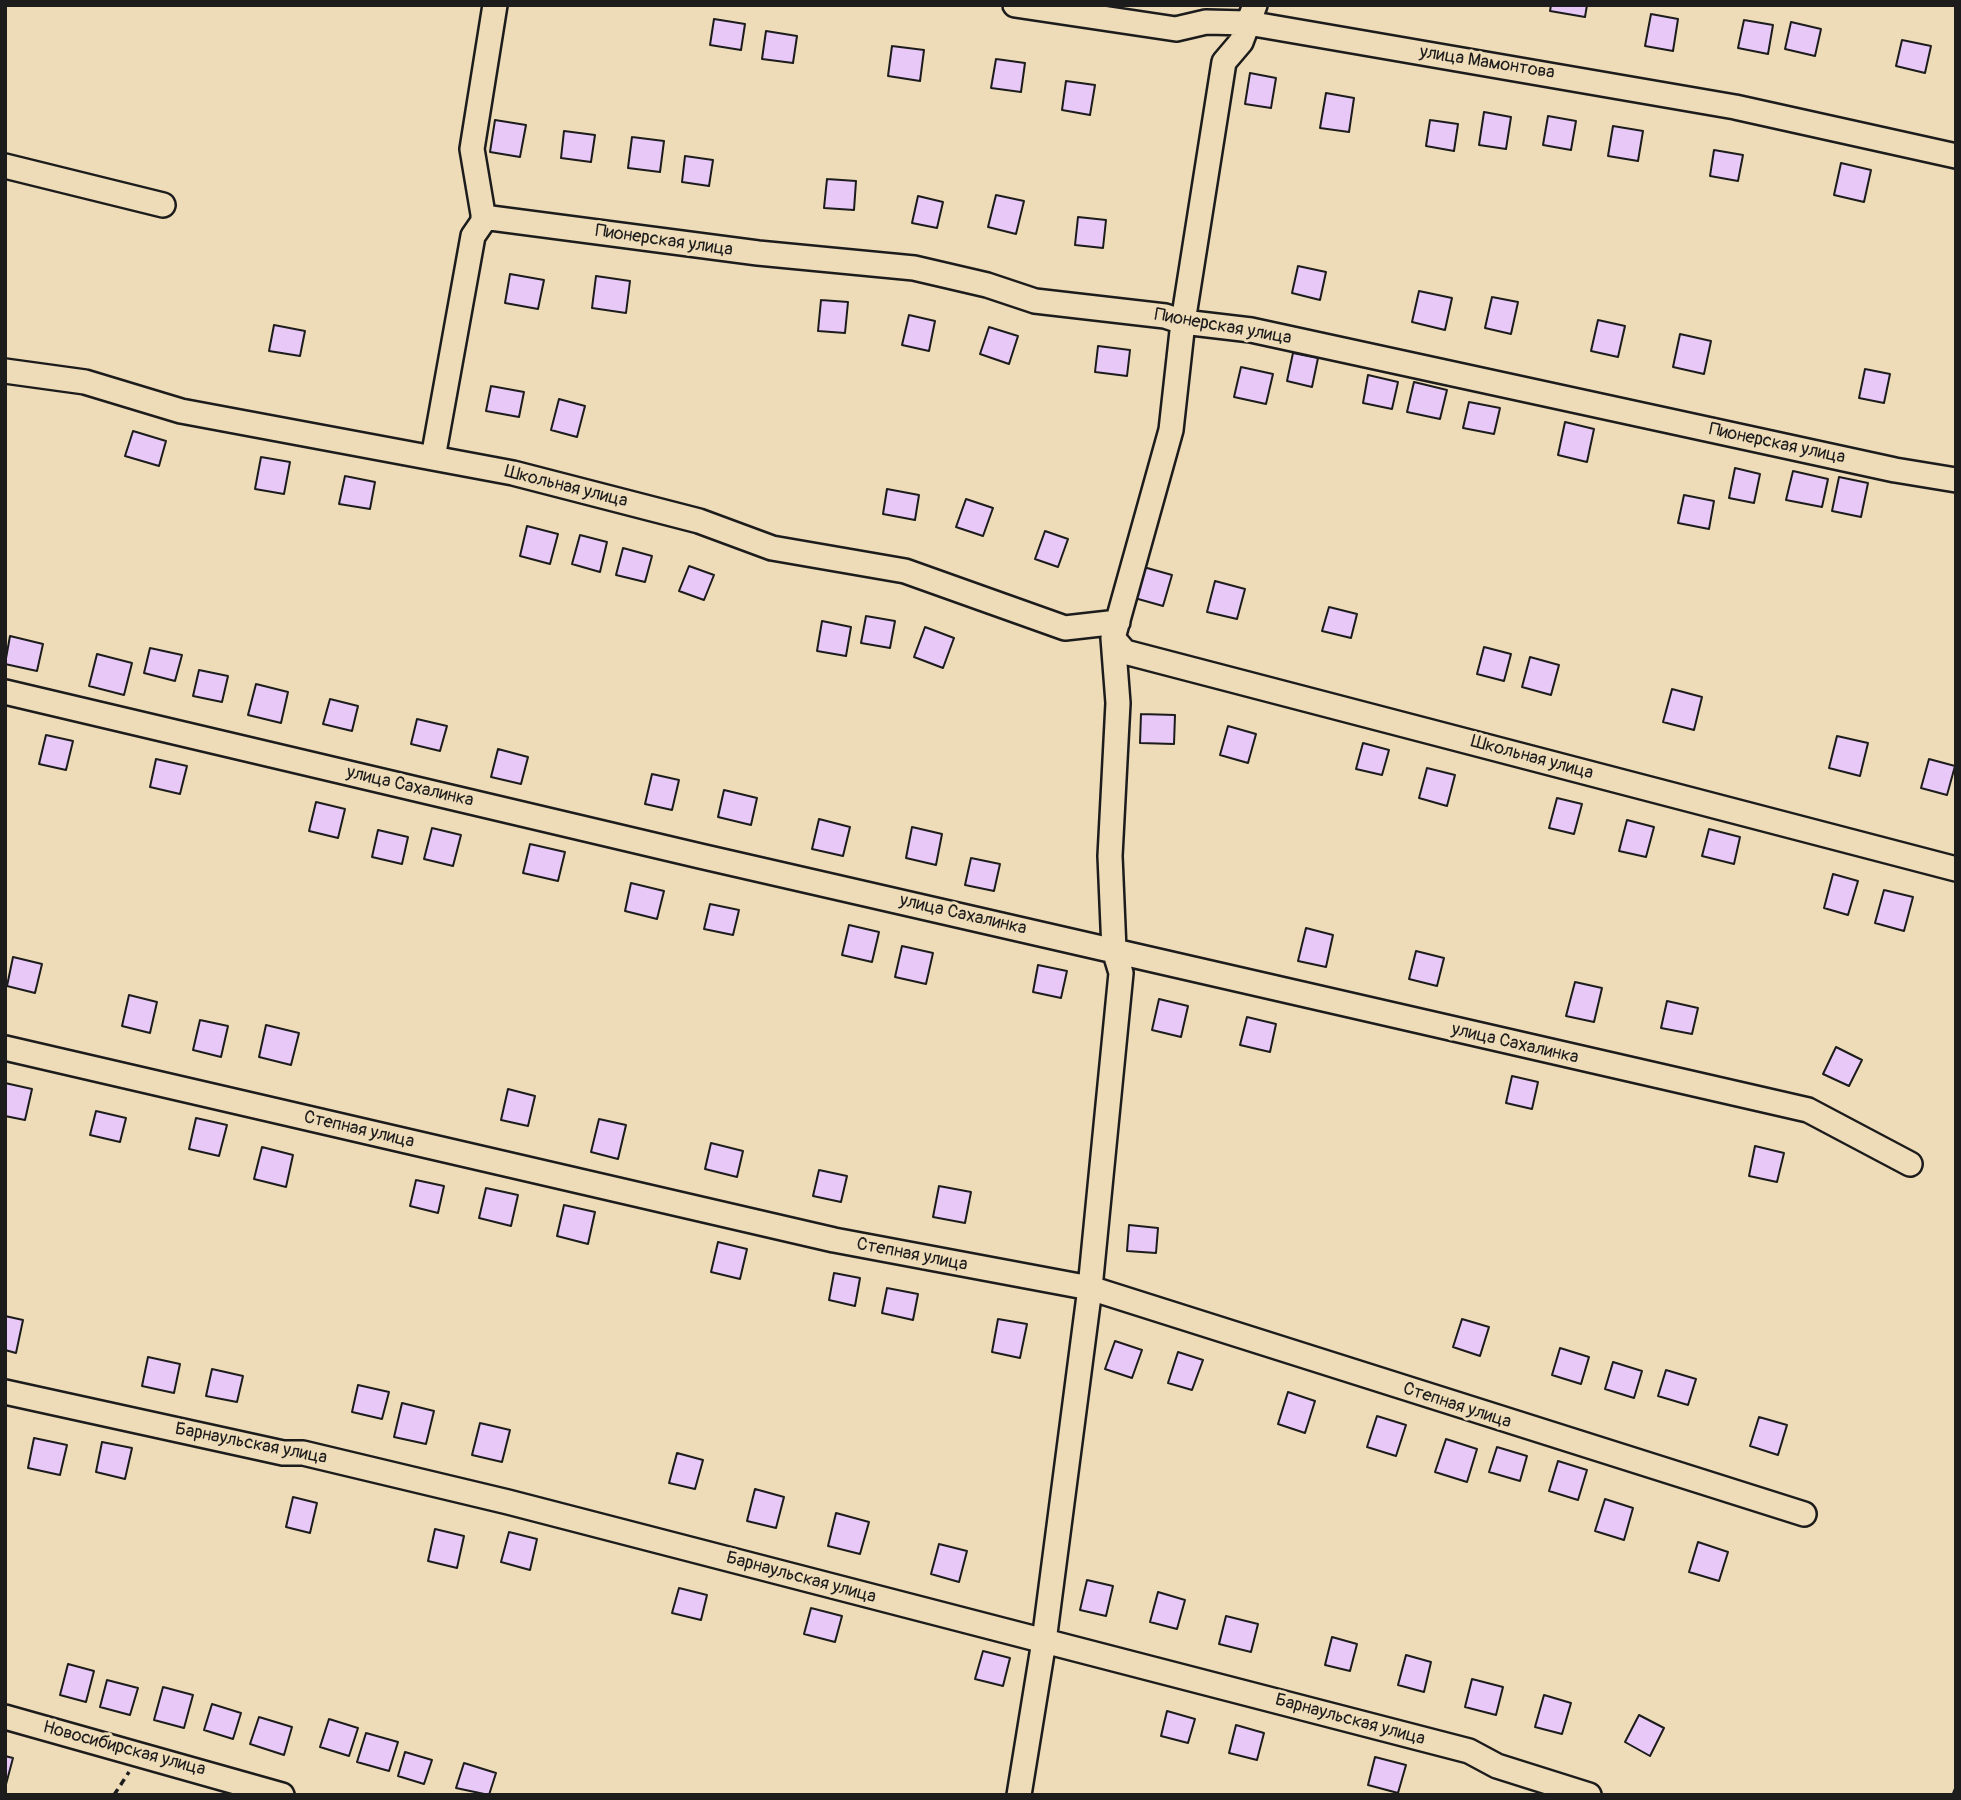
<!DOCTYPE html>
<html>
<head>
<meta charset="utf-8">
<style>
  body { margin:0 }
  #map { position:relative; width:1961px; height:1800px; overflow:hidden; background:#eedbb8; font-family:Pangolin,sans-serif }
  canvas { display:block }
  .frame { position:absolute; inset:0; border:7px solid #1c1c1c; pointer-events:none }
</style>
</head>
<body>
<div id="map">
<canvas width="1961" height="1800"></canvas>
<div class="frame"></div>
</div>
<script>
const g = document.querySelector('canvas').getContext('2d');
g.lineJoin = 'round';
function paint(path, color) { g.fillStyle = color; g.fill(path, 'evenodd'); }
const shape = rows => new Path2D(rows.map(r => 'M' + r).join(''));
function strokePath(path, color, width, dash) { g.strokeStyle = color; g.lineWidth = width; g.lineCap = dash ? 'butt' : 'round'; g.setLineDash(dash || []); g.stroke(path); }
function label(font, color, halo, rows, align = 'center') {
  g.font = font + ' Pangolin,sans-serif'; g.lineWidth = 6; g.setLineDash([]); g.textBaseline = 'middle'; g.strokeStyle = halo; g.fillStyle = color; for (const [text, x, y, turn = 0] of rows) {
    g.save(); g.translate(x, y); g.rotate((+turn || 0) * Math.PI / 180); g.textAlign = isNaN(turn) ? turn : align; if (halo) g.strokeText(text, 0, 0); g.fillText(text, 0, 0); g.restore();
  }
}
const building = shape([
  [1551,5,1587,5,1585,17,1550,11,1551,5],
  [1651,14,1678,19,1673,51,1645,46,1651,14],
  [714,19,745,24,741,50,710,45,714,19],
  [1744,20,1773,25,1768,54,1738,48,1744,20],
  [1791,22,1821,29,1815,56,1785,49,1791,22],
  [766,31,797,36,793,63,762,59,766,31],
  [1902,40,1931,46,1925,73,1896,66,1902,40],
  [892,46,924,50,920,81,888,76,892,46],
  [996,59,1025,63,1021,92,991,88,996,59],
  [1250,73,1276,78,1271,108,1245,104,1250,73],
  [1066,81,1095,85,1090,115,1062,110,1066,81],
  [1326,93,1354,98,1349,132,1320,128,1326,93],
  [1484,112,1511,117,1506,149,1479,145,1484,112],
  [1548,116,1576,121,1571,150,1543,145,1548,116],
  [495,120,526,125,520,157,490,152,495,120],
  [1430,120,1458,124,1454,151,1426,146,1430,120],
  [1613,126,1643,131,1638,161,1608,156,1613,126],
  [564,131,595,135,591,162,561,158,564,131],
  [632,137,664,141,660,172,628,168,632,137],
  [1714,150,1743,155,1738,181,1710,176,1714,150],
  [685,156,713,160,709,186,682,182,685,156],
  [1841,163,1871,170,1864,202,1834,195,1841,163],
  [827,179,856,181,854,210,824,208,827,179],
  [996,195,1024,201,1016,234,988,227,996,195],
  [918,196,943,202,937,228,912,223,918,196],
  [1078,217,1106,220,1103,248,1075,245,1078,217],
  [1298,266,1326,272,1320,300,1292,293,1298,266],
  [510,274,544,280,538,309,505,303,510,274],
  [596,276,630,281,626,313,592,308,596,276],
  [1419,291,1452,298,1445,330,1412,322,1419,291],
  [1492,297,1518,302,1511,334,1485,328,1492,297],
  [821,300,848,302,845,333,818,331,821,300],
  [909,315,935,321,929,351,902,345,909,315],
  [1598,320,1625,326,1618,357,1591,351,1598,320],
  [274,325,305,331,300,356,269,351,274,325],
  [989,327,1018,336,1009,364,980,354,989,327],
  [1680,334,1711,341,1704,374,1673,367,1680,334],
  [1098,346,1130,350,1127,376,1095,372,1098,346],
  [1293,353,1318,358,1312,387,1287,381,1293,353],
  [1241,367,1273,374,1266,404,1234,397,1241,367],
  [1865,369,1890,374,1884,403,1859,398,1865,369],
  [1368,375,1398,382,1392,409,1363,403,1368,375],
  [1414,382,1447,390,1440,419,1407,412,1414,382],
  [491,386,524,392,519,417,486,411,491,386],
  [559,399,585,406,577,437,551,430,559,399],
  [1469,402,1500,408,1494,434,1463,428,1469,402],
  [1565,422,1594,429,1587,462,1558,455,1565,422],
  [133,431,166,441,159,466,125,456,133,431],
  [261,457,290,462,284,494,255,489,261,457],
  [1735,468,1760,474,1754,503,1729,498,1735,468],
  [1793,471,1828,479,1822,507,1786,500,1793,471],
  [345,476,375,482,370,509,339,504,345,476],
  [1839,477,1868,483,1861,517,1832,511,1839,477],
  [887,489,919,495,915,520,883,514,887,489],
  [1684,495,1714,501,1709,529,1678,523,1684,495],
  [966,499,993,508,983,536,956,527,966,499],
  [527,526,558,534,550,564,520,556,527,526],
  [1045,531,1068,539,1058,567,1035,559,1045,531],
  [580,535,607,542,600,572,572,564,580,535],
  [623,548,652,556,645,582,616,575,623,548],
  [689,566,714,575,704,600,679,591,689,566],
  [1140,566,1172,575,1163,606,1131,597,1140,566],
  [1215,581,1245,589,1237,619,1207,612,1215,581],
  [1329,607,1357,614,1351,638,1322,631,1329,607],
  [866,616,895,621,890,648,861,643,866,616],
  [822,621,851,627,846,656,817,651,822,621],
  [925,627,954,638,943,668,914,657,925,627],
  [10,636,43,644,37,671,5,664,10,636],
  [1484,647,1511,654,1504,681,1477,674,1484,647],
  [150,648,182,655,175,681,144,673,150,648],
  [97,654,132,663,124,695,89,686,97,654],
  [1530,657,1559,665,1551,695,1522,687,1530,657],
  [199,670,228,676,222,702,193,696,199,670],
  [256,684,288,692,281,723,248,715,256,684],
  [1672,689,1702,697,1694,730,1663,722,1672,689],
  [330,699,358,706,352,731,323,724,330,699],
  [1141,714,1175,715,1174,744,1140,743,1141,714],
  [417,719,447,726,440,751,411,744,417,719],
  [1228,726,1256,734,1248,763,1220,755,1228,726],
  [46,735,73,741,66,770,39,764,46,735],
  [1837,736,1868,743,1860,776,1829,768,1837,736],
  [1363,743,1389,750,1382,775,1356,769,1363,743],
  [498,749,528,757,521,784,491,777,498,749],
  [156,759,187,766,180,794,150,787,156,759],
  [1929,759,1955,766,1947,795,1921,788,1929,759],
  [1427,768,1455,775,1447,806,1419,798,1427,768],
  [652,774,679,780,672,810,645,804,652,774],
  [724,790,757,798,751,825,718,817,724,790],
  [1557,798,1582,804,1574,834,1549,828,1557,798],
  [316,802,345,809,338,838,309,831,316,802],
  [819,819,850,827,843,856,812,849,819,819],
  [1627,820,1654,827,1646,857,1619,851,1627,820],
  [912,827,942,834,936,865,906,858,912,827],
  [432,828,461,835,453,866,424,859,432,828],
  [1709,829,1740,837,1734,864,1702,856,1709,829],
  [378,830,408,837,402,864,372,857,378,830],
  [530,844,565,852,558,881,523,873,530,844],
  [971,858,1000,864,994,891,965,885,971,858],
  [1833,874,1858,881,1848,915,1824,908,1833,874],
  [631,883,664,891,657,919,625,911,631,883],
  [1884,890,1913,897,1904,931,1875,923,1884,890],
  [710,904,739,910,733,935,704,929,710,904],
  [849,925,879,932,872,962,842,955,849,925],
  [1306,928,1333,935,1326,967,1298,961,1306,928],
  [902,946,933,953,926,984,895,977,902,946],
  [1416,951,1444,958,1437,986,1409,979,1416,951],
  [13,957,42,964,35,993,7,986,13,957],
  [1038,965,1067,971,1061,998,1033,992,1038,965],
  [1575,982,1602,988,1594,1022,1566,1016,1575,982],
  [129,995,157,1002,150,1033,122,1026,129,995],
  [1159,999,1188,1006,1181,1037,1152,1030,1159,999],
  [1667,1001,1698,1008,1692,1034,1661,1028,1667,1001],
  [1247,1017,1276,1024,1270,1052,1240,1045,1247,1017],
  [200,1020,228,1026,221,1057,193,1050,200,1020],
  [266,1025,299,1033,291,1065,259,1057,266,1025],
  [1836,1047,1862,1060,1849,1086,1823,1074,1836,1047],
  [1512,1076,1538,1082,1532,1109,1506,1103,1512,1076],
  [5,1083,32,1089,25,1120,5,1116,5,1083],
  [508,1089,535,1096,528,1126,501,1120,508,1089],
  [96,1111,126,1118,120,1142,90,1135,96,1111],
  [196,1118,227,1125,219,1156,189,1149,196,1118],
  [599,1119,626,1125,618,1159,591,1152,599,1119],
  [711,1143,743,1151,737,1177,705,1169,711,1143],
  [1755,1146,1784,1153,1777,1182,1749,1176,1755,1146],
  [262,1147,293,1155,286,1187,254,1179,262,1147],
  [819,1170,847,1176,841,1202,813,1196,819,1170],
  [416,1180,444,1186,438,1213,410,1206,416,1180],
  [939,1186,971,1192,965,1223,933,1217,939,1186],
  [486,1188,518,1195,511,1226,479,1218,486,1188],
  [564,1205,595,1212,588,1244,557,1236,564,1205],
  [1129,1225,1158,1228,1156,1253,1127,1251,1129,1225],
  [718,1242,747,1249,740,1279,711,1272,718,1242],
  [834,1273,860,1278,855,1306,829,1300,834,1273],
  [887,1288,918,1294,913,1320,882,1313,887,1288],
  [5,1316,23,1320,16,1353,5,1350,5,1316],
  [998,1319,1027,1324,1020,1358,992,1352,998,1319],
  [1462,1319,1489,1327,1480,1356,1453,1347,1462,1319],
  [1115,1341,1142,1350,1132,1378,1105,1369,1115,1341],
  [1560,1348,1589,1357,1581,1384,1552,1375,1560,1348],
  [1178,1352,1203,1360,1192,1390,1168,1383,1178,1352],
  [148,1357,180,1364,174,1393,142,1386,148,1357],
  [1613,1362,1642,1371,1634,1398,1605,1389,1613,1362],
  [212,1369,243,1376,237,1402,206,1396,212,1369],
  [1666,1370,1696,1379,1688,1405,1658,1396,1666,1370],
  [358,1385,389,1392,382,1419,352,1412,358,1385],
  [1288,1392,1315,1401,1305,1433,1278,1424,1288,1392],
  [402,1403,434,1411,426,1444,394,1437,402,1403],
  [1377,1416,1406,1425,1396,1456,1367,1447,1377,1416],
  [1759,1417,1787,1425,1778,1455,1750,1446,1759,1417],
  [480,1423,510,1430,502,1462,472,1455,480,1423],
  [34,1438,67,1445,60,1475,28,1468,34,1438],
  [1446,1439,1477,1449,1467,1482,1435,1472,1446,1439],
  [102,1442,132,1448,125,1479,96,1472,102,1442],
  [1497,1447,1527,1456,1520,1481,1489,1472,1497,1447],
  [677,1453,703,1460,695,1489,669,1483,677,1453],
  [1558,1461,1587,1470,1578,1500,1549,1491,1558,1461],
  [755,1489,784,1497,776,1528,747,1521,755,1489],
  [293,1497,317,1503,310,1533,286,1527,293,1497],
  [1605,1499,1633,1508,1624,1540,1595,1531,1605,1499],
  [836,1513,869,1522,860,1554,828,1546,836,1513],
  [435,1529,464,1536,457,1568,428,1561,435,1529],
  [509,1532,537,1539,530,1570,501,1562,509,1532],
  [1698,1542,1728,1552,1719,1581,1689,1572,1698,1542],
  [939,1544,967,1551,959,1582,931,1574,939,1544],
  [1087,1580,1113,1586,1106,1616,1080,1610,1087,1580],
  [679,1588,707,1595,701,1620,672,1613,679,1588],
  [1158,1592,1185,1600,1177,1629,1150,1622,1158,1592],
  [811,1608,842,1616,835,1642,804,1634,811,1608],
  [1226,1616,1258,1624,1251,1652,1219,1644,1226,1616],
  [1332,1637,1357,1644,1350,1671,1325,1665,1332,1637],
  [983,1651,1010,1658,1003,1686,975,1679,983,1651],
  [1406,1655,1431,1662,1424,1692,1398,1685,1406,1655],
  [68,1664,94,1671,86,1702,60,1695,68,1664],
  [1472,1679,1503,1687,1496,1715,1465,1707,1472,1679],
  [107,1680,138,1688,130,1715,100,1707,107,1680],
  [163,1687,193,1695,184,1728,154,1720,163,1687],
  [1544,1695,1571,1703,1562,1734,1535,1727,1544,1695],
  [212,1704,241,1713,233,1739,204,1730,212,1704],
  [1167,1711,1195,1719,1188,1743,1161,1736,1167,1711],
  [1639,1715,1664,1728,1650,1756,1625,1742,1639,1715],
  [259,1717,292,1727,284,1755,250,1744,259,1717],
  [329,1719,358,1728,349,1756,320,1747,329,1719],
  [1236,1725,1264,1733,1257,1760,1229,1753,1236,1725],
  [366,1733,398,1742,389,1771,357,1762,366,1733],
  [405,1752,432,1760,424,1784,398,1776,405,1752],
  [5,1756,13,1758,5,1788,5,1756],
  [1375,1757,1406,1765,1398,1793,1368,1785,1375,1757],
  [464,1763,496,1773,489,1795,456,1788,464,1763]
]);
const path = shape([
  [114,1795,129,1772]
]);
const minor = shape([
  [1015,5,1176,29,1206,22,1248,23,1735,107,1956,156],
  [5,166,163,205],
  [483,217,758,253,914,268,987,285,1035,301,1165,316,1183,322,1251,330,1895,470,1956,480],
  [5,371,85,382,181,411,513,473,699,521,772,548,905,571,1065,628,1118,622],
  [433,458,473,236,484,220,472,149,495,5],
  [1113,638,1125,652,1956,869],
  [5,692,700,856,1808,1110,1910,1164],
  [5,1048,834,1240,1090,1288,1804,1514],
  [5,1392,283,1453,303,1453,508,1502,1469,1751,1497,1766,1589,1795],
  [5,1717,282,1795],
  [1019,1795,1044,1641,1090,1288,1121,973,1114,950,1110,856,1118,703,1113,638,1171,430,1183,322,1224,62,1241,42,1255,5]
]);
const rail = shape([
  [1954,1795,1956,1790]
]);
const streetNames = [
  ["улица Мамонтова",1487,63,9],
  ["Пионерская улица",664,241,8],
  ["Пионерская улица",1223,327,10],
  ["Пионерская улица",1777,444,12],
  ["Школьная улица",566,487,14],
  ["Школьная улица",1532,758,15],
  ["улица Сахалинка",410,787,13],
  ["улица Сахалинка",963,915,13],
  ["улица Сахалинка",1515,1044,13],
  ["Степная улица",359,1130,13],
  ["Степная улица",912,1255,11],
  ["Степная улица",1457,1406,18],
  ["Барнаульская улица",251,1444,11],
  ["Барнаульская улица",801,1578,15],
  ["Барнаульская улица",1350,1720,15],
  ["Новосибирская улица",124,1749,15]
];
paint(building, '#e7c8f6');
strokePath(building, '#1c1c1c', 2);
strokePath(minor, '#1c1c1c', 28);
strokePath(path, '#1c1c1c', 3.5, [7, 5]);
strokePath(minor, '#eedbb8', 23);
strokePath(rail, '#1c1c1c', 5);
label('18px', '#1c1c1c', '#eedbb8', streetNames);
</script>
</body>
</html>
